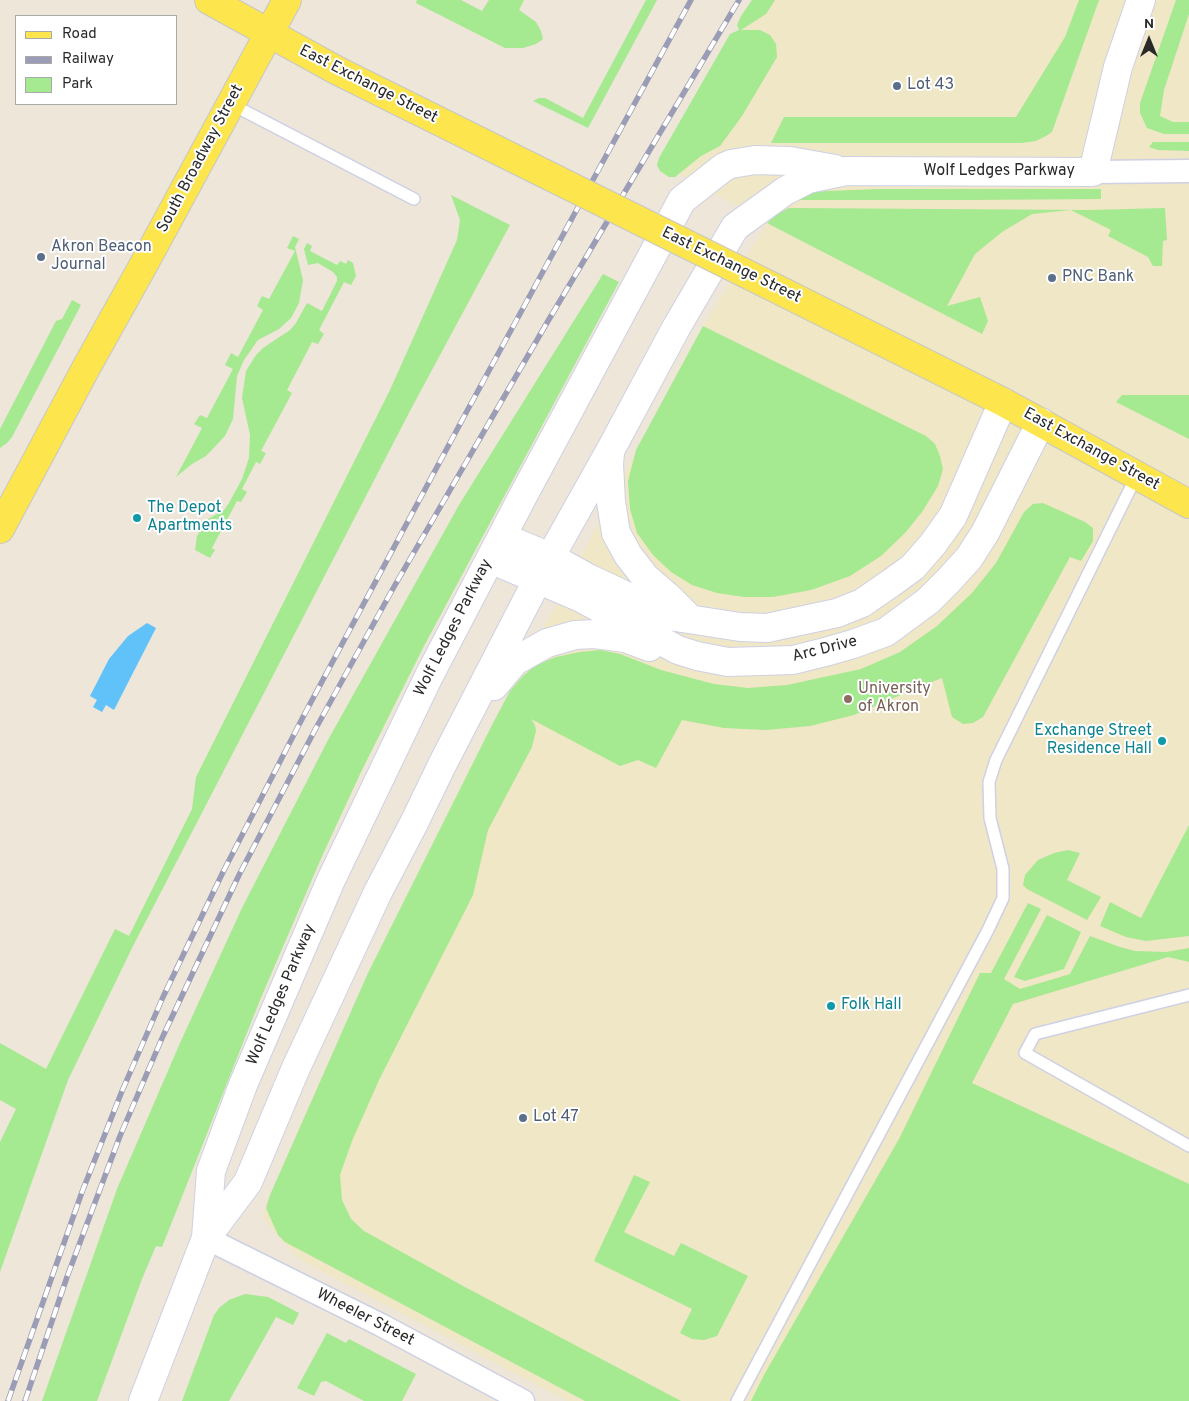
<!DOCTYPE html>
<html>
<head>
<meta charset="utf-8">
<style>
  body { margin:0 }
  #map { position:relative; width:1189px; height:1401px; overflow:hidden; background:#ede6d9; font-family:Overpass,sans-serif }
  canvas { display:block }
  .legend { position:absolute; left:15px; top:15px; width:162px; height:90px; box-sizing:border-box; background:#fff; border:1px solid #a9a9a9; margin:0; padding:6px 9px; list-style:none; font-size:15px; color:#292929 }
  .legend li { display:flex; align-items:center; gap:10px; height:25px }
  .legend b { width:25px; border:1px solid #a9a9a9 }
  .north { position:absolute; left:1124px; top:15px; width:50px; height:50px; -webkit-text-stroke:4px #fff; paint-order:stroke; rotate:0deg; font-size:14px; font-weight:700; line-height:20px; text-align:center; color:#292929 }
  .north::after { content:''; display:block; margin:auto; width:18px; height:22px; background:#292929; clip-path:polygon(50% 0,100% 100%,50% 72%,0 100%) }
</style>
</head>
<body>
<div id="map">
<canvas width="1189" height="1401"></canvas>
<ul class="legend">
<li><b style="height:6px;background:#fde64d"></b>Road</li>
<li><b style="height:6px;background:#9b9cb5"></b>Railway</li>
<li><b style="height:14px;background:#a5e990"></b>Park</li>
</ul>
<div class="north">N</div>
</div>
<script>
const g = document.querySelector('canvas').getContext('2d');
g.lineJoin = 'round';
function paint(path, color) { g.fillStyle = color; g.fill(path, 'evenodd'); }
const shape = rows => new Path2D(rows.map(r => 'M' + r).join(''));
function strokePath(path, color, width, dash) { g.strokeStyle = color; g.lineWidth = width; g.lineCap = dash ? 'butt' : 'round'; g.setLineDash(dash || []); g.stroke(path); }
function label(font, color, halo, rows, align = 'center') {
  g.font = font + ' Overpass,sans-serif'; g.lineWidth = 4; g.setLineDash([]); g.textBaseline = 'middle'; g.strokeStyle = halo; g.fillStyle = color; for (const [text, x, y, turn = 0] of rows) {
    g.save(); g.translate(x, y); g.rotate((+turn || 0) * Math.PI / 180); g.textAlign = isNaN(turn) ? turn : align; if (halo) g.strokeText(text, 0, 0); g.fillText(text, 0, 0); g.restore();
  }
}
const education = shape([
  [762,0,1189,0,1189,1401,567,1401,297,1258,262,1217,270,1195,368,973,473,762,697,336,767,223,663,165]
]);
const green = shape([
  [417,0,461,0,482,11,489,0,524,0,519,10,536,22,541,31,543,39,536,44,523,48,505,48,416,3],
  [646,0,657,0,588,128,533,101,539,98,545,98,583,118],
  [752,0,775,0,766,14,741,30,760,30,770,35,776,44,777,57,742,116,720,146,701,156,675,177,669,177,660,171,657,165,659,158,730,34,739,30,737,25,741,16],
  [1079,0,1099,0,1052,132,1046,136,1036,141,1021,143,771,143,784,117,1016,117,1065,37],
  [1176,0,1189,0,1189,14,1164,90,1160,116,1173,122,1189,122,1189,134,1164,134,1147,128,1140,113,1140,103],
  [1153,142,1189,142,1189,151,1158,150,1149,147],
  [879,189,1101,189,1101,199,966,200,788,200,804,193,827,191],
  [451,195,510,225,411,409,133,946,68,1080,0,1272,0,1142,16,1109,0,1100,0,1043,46,1069,115,929,129,936,192,809,196,777,390,390,457,240,460,220],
  [789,208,1090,210,1165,208,1167,240,1163,241,1162,266,1153,266,1148,257,1108,236,1111,230,1071,210,1032,214,1002,232,975,254,947,306,980,297,988,321,982,334,767,223,777,214],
  [293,236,299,239,295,247,303,280,299,303,291,318,279,329,258,340,244,360,237,376,233,419,225,436,206,456,192,464,176,477,202,428,194,424,200,415,207,418,233,369,225,365,231,353,238,357,263,310,257,306,262,296,269,299,295,251,287,248],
  [307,243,312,246,310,251,337,265,340,261,346,264,348,260,353,263,356,276,351,285,344,282,319,330,324,334,318,344,312,342,287,390,292,393,261,451,266,453,260,464,256,462,242,489,247,492,241,502,237,501,212,548,215,550,210,558,195,550,197,536,208,519,224,510,229,503,242,479,249,458,250,435,242,398,246,371,256,355,263,348,290,330,296,323,307,303,322,311,337,281,337,277,333,272,318,263,308,265,304,249],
  [603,274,619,282,424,646,361,772,323,854,260,1000,162,1247,156,1246,142,1279,97,1401,42,1401,117,1189,180,1043,242,908,328,740,459,505],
  [72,300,81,305,12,437,7,443,0,448,0,429,56,321,62,319],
  [703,326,926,436,935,444,940,456,943,469,938,486,922,512,905,533,881,556,850,576,811,590,773,597,744,597,717,593,692,585,671,572,653,555,637,533,630,509,628,481,636,450],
  [1122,395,1189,395,1189,439,1116,402],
  [1043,503,1085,522,1093,528,1093,541,1081,561,1070,557,983,717,973,723,963,724,952,717,942,678,924,685,854,715,810,726,766,730,724,728,682,720,656,768,638,760,620,766,531,719,535,725,536,731,532,747,488,830,473,895,379,1080,352,1141,340,1175,342,1200,351,1219,364,1231,463,1286,681,1401,585,1401,285,1242,278,1235,266,1208,270,1195,368,973,492,725,510,691,523,676,536,665,556,657,580,652,600,650,620,654,661,670,714,684,748,688,787,685,861,669,900,652,937,626,972,593,996,563,1024,512,1033,504],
  [1189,825,1189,936,1146,941,1126,937,1100,926,1110,902,1141,918],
  [1068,850,1080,853,1067,880,1101,897,1087,920,1027,889,1023,885,1025,875,1038,860,1054,853],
  [1028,903,1041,909,1004,979,1020,989,1070,974,1090,936,1120,947,1135,951,1166,952,1189,948,1189,962,1168,957,1013,1004,972,1083,1189,1184,1189,1401,751,1401,764,1375,899,1139,980,973,991,973],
  [1047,915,1081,932,1064,969,1025,981,1014,977],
  [634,1175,650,1182,624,1232,674,1256,681,1243,748,1276,717,1336,704,1340,692,1339,680,1333,692,1309,594,1261],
  [245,1294,268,1297,299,1313,293,1325,276,1317,229,1401,182,1401,214,1315,219,1308,229,1300],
  [327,1333,346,1343,349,1339,416,1374,402,1401,364,1401,326,1381,321,1382,314,1396,297,1388]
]);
const water = shape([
  [147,623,156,628,114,710,106,705,102,712,93,707,97,700,90,696,109,659,128,636]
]);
const service = shape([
  [231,104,414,199],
  [1189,995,1035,1034,1025,1053,1189,1146],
  [737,1401,988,930,1003,898,1003,869,990,818,989,782,996,760,1137,475]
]);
const minor = shape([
  [1093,172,1189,171],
  [206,1238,381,1325,523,1401]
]);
const secondary = shape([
  [610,453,609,464,611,502,616,533,628,555,645,577,667,596,688,617],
  [502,537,550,557,588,578,669,616,740,627,767,628,837,613,862,603,891,583,913,567,933,544,953,516,1003,402],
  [490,559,581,598,678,650,697,656,728,662,793,660,825,652,853,644,886,632,928,601,948,581,969,558,985,533,1041,422],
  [494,686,515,661,547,643,575,635,595,634,625,638,649,647],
  [206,1238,211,1171,243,1085,331,880,429,676,523,496,682,200,724,167,731,164,755,160,790,161,835,169],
  [143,1401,206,1238,248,1182,295,1070,378,892,414,823,442,765,538,579,611,449,676,328,735,227,785,191,808,179,846,171,1093,172,1118,67,1141,0]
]);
const primary = shape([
  [209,0,338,71],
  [785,293,1003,402,1189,504],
  [0,529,86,368,144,264,287,0]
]);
const rail = shape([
  [8,1401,82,1192,122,1091,163,997,223,872,303,717,467,411,691,0],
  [25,1401,67,1277,120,1136,163,1036,239,875,316,728,395,585,548,321,739,0]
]);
const primaryBridge = shape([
  [338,71,785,293]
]);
const markers = [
  [897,86,5,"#5c6f8a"],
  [41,257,5,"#5c6f8a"],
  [1052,278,5,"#5c6f8a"],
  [137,518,5,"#0f9aa8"],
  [848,699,5,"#8d6e63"],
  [1162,741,5,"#0f9aa8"],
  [831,1006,5,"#0f9aa8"],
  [523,1118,5,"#5c6f8a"]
];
const streetNames = [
  ["East Exchange Street",368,85,27],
  ["South Broadway Street",201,159,-62],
  ["Wolf Ledges Parkway",999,172],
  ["East Exchange Street",731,266,26],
  ["East Exchange Street",1091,450,29],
  ["Wolf Ledges Parkway",454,628,-63],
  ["Arc Drive",825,650,-14],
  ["Wolf Ledges Parkway",282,995,-67],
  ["Wheeler Street",365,1318,27]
];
const serviceNames = [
  ["Lot 43",907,86],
  ["Akron Beacon",51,248],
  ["Journal",51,266],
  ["PNC Bank",1062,278],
  ["Lot 47",533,1118]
];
const cultureNames = [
  ["The Depot",147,509],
  ["Apartments",147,527],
  ["Exchange Street",1152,732,"right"],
  ["Residence Hall",1152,750,"right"],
  ["Folk Hall",841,1006]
];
const educationNames = [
  ["University",858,690],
  ["of Akron",858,708]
];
paint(education, '#f0e7c6');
paint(green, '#a5e990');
paint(water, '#61c2f9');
strokePath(service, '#ced0e4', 14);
strokePath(minor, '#ced0e4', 25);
strokePath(secondary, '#ced0e4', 30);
strokePath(primary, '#c7c7c7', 30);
strokePath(service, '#fff', 11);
strokePath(minor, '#fff', 22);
strokePath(secondary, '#fff', 28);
strokePath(primary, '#fde64d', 28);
strokePath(rail, '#9b9cb5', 5.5);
strokePath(rail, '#fff', 4, [11]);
strokePath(primaryBridge, '#c7c7c7', 30, []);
strokePath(primaryBridge, '#fde64d', 28);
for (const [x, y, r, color] of markers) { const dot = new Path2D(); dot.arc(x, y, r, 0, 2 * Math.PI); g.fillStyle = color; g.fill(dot); strokePath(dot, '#fff', 2); }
label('16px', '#292929', '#fff', streetNames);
label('16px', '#4e5e75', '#fff', serviceNames, 'left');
label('16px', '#0d838f', '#fff', cultureNames, 'left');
label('16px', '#785e54', '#fff', educationNames, 'left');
</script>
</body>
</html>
